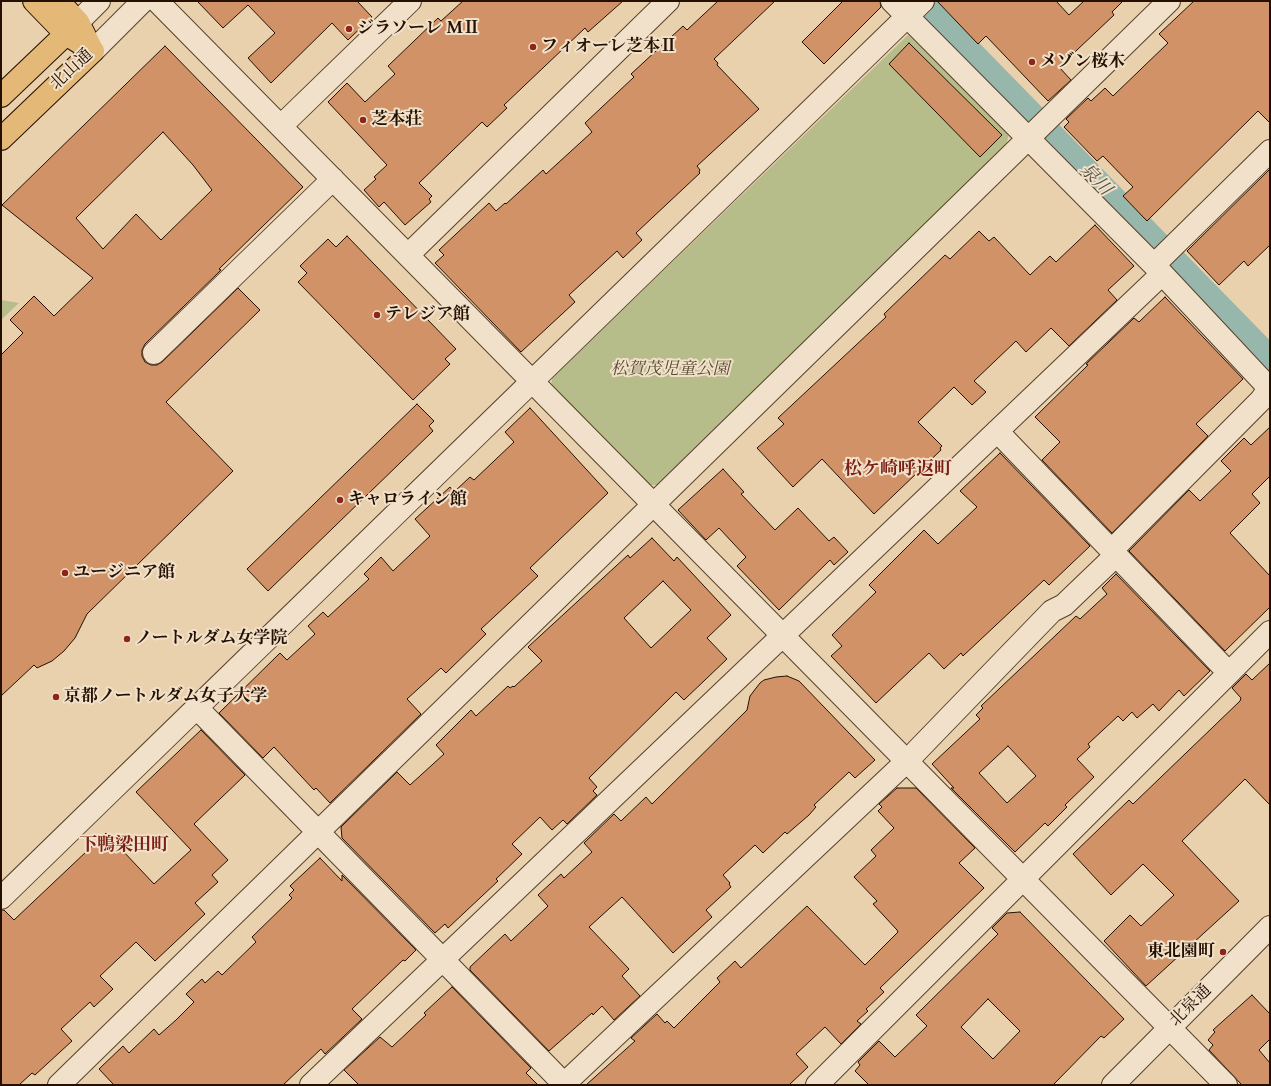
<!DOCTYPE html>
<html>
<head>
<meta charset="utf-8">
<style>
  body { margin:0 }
  #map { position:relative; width:1271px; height:1086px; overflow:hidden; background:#e9d1ad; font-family:Cardo,serif }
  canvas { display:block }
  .frame { position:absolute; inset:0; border:2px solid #251000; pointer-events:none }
</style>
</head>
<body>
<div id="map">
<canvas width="1271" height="1086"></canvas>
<div class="frame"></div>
</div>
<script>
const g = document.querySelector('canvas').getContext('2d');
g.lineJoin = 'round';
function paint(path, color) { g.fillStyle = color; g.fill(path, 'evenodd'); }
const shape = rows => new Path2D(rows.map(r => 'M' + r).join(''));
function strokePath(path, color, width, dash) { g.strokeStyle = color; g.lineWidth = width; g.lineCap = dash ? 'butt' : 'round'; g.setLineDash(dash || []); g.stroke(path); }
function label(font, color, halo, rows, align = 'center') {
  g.font = font + ' Cardo,"Noto Serif JP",serif'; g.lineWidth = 4; g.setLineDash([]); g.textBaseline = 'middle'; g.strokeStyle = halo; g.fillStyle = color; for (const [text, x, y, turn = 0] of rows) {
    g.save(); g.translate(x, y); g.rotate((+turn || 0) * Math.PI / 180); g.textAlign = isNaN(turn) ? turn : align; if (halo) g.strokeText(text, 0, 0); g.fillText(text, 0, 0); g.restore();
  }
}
const green = shape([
  [908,35,1009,133,1004,155,661,485,646,485,551,389,552,378],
  [1,300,19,303,1,320]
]);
const canal = shape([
  [920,1,1270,359]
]);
const building = shape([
  [197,1,357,1,372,17,348,40,332,23,271,83,248,58,275,33,248,5,223,28,197,1],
  [463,1,623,1,588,32,585,28,504,105,507,108,487,127,482,122,419,183,432,196,429,199,431,202,405,225,384,202,379,207,364,190,376,179,374,177,387,165,328,102,347,83,365,102,395,74,388,66,438,18,441,21,463,1],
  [718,1,775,1,714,59,718,63,717,65,759,109,697,166,700,170,699,172,700,173,636,233,642,240,623,258,617,251,569,295,575,302,521,352,435,263,444,255,439,250,489,203,496,211,505,203,506,204,543,170,546,174,592,132,585,123,634,77,631,74,683,26,687,30,718,1],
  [843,1,880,1,881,7,824,64,802,42,843,1],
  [937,1,1056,1,1069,15,1084,1,1123,1,1112,12,1114,15,1059,67,1071,80,1048,101,986,36,978,44,937,1],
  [1194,1,1270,1,1270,123,1258,111,1147,221,1123,196,1133,187,1103,156,1097,161,1064,127,1069,122,1066,119,1088,98,1091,101,1105,88,1113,96,1168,43,1159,34,1194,1],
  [909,43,1002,135,980,157,889,64,909,43],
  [165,46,303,187,219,269,221,270,145,344,142,350,142,356,145,362,151,365,157,365,162,362,238,288,260,310,166,402,233,471,87,614,75,638,64,651,52,661,37,668,34,665,1,696,1,355,23,333,10,320,34,296,54,316,93,278,2,205,165,46],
  [163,132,193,165,212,190,161,240,136,214,103,249,76,218,163,132],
  [1270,169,1270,245,1248,266,1244,261,1219,285,1187,251,1270,169],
  [1095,225,1134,266,1108,290,1117,300,1069,346,1051,328,1026,352,1016,341,974,381,986,392,972,405,954,387,918,422,942,446,940,448,941,450,874,514,822,459,793,487,757,448,784,424,778,418,886,317,884,314,945,255,950,259,979,231,989,241,994,237,1030,275,1050,256,1056,262,1095,225],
  [347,236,456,349,445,359,450,364,413,400,298,282,307,273,300,266,328,239,336,247,347,236],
  [1165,297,1243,379,1196,424,1208,436,1112,533,1042,460,1060,442,1035,417,1088,365,1086,364,1134,318,1139,322,1165,297],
  [417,404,434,421,429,426,433,431,268,591,247,569,417,404],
  [530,408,608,493,530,568,538,576,481,629,486,634,446,673,441,668,407,699,421,714,330,803,316,788,314,790,274,747,263,758,219,713,280,653,287,660,315,634,308,626,323,612,328,617,369,579,364,574,381,557,393,571,430,536,415,519,450,487,454,492,470,477,474,480,514,442,505,432,530,408],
  [1270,427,1270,476,1252,494,1260,503,1230,533,1270,576,1270,607,1225,651,1129,551,1189,490,1200,501,1231,471,1221,461,1244,438,1251,445,1270,427],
  [1000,453,1090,546,1049,585,1044,580,963,656,961,653,944,669,929,653,876,703,831,656,842,646,832,635,876,592,869,585,924,530,938,544,977,507,960,491,1000,453],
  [723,469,744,492,741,494,775,530,798,508,829,541,834,537,848,552,834,565,830,560,779,610,737,566,746,557,719,528,706,540,678,510,723,469],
  [652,538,674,561,677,557,731,615,707,638,727,659,684,700,676,692,589,778,597,787,593,791,597,795,567,824,563,820,552,830,540,817,512,844,522,854,496,879,498,881,448,928,445,924,435,933,342,838,341,827,397,772,410,785,444,754,436,745,471,710,476,716,508,686,510,688,513,686,514,687,542,661,528,647,628,555,630,558,652,538],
  [663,581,691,610,651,648,624,618,663,581],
  [1116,574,1210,671,1184,696,1179,690,1159,711,1153,704,1137,718,1132,712,1123,721,1118,716,1088,744,1090,747,1077,759,1094,777,1065,805,1067,807,1048,826,1045,823,1015,852,951,788,954,788,932,764,980,719,976,715,983,708,981,706,1076,616,1080,619,1107,594,1102,588,1116,574],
  [1008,746,1036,776,1007,803,979,773,1008,746],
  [1270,663,1270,805,1245,779,1182,841,1239,901,1146,986,1104,941,1130,915,1141,926,1174,895,1143,864,1111,895,1073,854,1129,800,1133,804,1240,701,1241,698,1232,688,1246,674,1252,680,1270,663],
  [787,676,799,681,875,760,855,778,849,772,814,805,816,807,809,815,787,834,785,832,763,853,755,845,723,875,730,883,729,884,731,887,706,910,712,917,673,953,622,897,589,927,629,969,622,976,640,996,614,1020,602,1006,593,1015,592,1013,549,1051,470,970,470,967,505,934,511,941,546,908,548,906,538,895,561,874,564,878,592,852,584,843,614,814,621,821,646,797,652,804,747,710,750,696,760,683,764,680,776,677,787,676],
  [201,730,245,775,194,824,228,860,212,875,218,882,195,903,205,914,155,961,136,942,100,976,113,989,94,1007,90,1002,61,1029,72,1041,35,1075,32,1073,19,1085,1,1085,1,910,4,910,14,920,106,833,154,884,191,850,136,792,201,730],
  [897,788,916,788,975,848,959,863,984,888,880,988,884,992,866,1009,868,1011,857,1021,861,1024,841,1044,825,1027,796,1054,808,1067,789,1085,586,1085,635,1041,631,1038,657,1014,665,1023,667,1021,674,1028,720,982,717,978,735,961,741,968,807,906,865,965,898,932,897,930,873,904,877,901,854,877,876,856,871,850,894,828,878,811,882,807,879,804,897,788],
  [320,858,342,881,342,875,416,950,405,961,403,960,352,1009,362,1019,325,1054,321,1049,283,1085,114,1085,99,1069,123,1046,129,1053,154,1029,159,1035,176,1020,194,1002,186,994,202,979,205,983,218,971,222,975,256,942,252,937,292,898,289,895,294,890,290,886,320,858],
  [1020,912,1124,1019,1104,1038,1101,1036,1053,1085,869,1085,855,1071,860,1065,858,1062,879,1041,895,1057,927,1026,916,1015,998,934,992,928,1007,913,1020,912],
  [988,999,1020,1031,993,1059,961,1027,988,999],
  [452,987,531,1068,526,1073,538,1085,359,1085,344,1070,380,1037,392,1047,426,1015,424,1013,452,987],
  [1252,995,1270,1014,1270,1039,1259,1050,1270,1063,1270,1085,1242,1085,1209,1050,1213,1045,1208,1040,1215,1032,1213,1030,1252,995]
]);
const minor = shape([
  [157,1,1226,1085],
  [892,1,1154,265,1270,389],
  [66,34,99,1],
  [93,51,143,1],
  [281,126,410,1],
  [408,255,668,1],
  [1154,265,1270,151],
  [154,353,333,179],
  [997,431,1229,673],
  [197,708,565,1085],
  [1,898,923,1],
  [59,1085,1169,1],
  [311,1085,1162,274],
  [563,1085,907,761,1052,611,1064,605,1112,559,1112,550,1261,400,1270,387],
  [817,1085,1270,632],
  [1113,1085,1270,927]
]);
const major = shape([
  [34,1,66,34,93,51],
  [58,1,78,22,92,50],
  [1,96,66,34],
  [1,139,93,51]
]);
const markers = [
  [349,29,4,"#8f2418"],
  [533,47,4,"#8f2418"],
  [1032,62,4,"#8f2418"],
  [363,120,4,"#8f2418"],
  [377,315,4,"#8f2418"],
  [340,500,4,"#8f2418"],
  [65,573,4,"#8f2418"],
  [127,639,4,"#8f2418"],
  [56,697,4,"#8f2418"],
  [1223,952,4,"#8f2418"]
];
const poiNames = [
  ["ジラソーレ MⅡ",357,29],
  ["フィオーレ芝本Ⅱ",541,47],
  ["メゾン桜木",1040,62],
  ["芝本荘",371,120],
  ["テレジア館",385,315],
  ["キャロライン館",348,500],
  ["ユージニア館",73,573],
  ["ノートルダム女学院",135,639],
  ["京都ノートルダム女子大学",64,697],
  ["東北園町",1215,952,"right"]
];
const streetNames = [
  ["北山通",72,70,-43],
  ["北泉通",1191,1006,-45]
];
const parkNames = [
  ["松賀茂児童公園",670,370]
];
const waterNames = [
  ["泉川",1095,180,46]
];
const neighbourhoodNames = [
  ["松ケ崎呼返町",898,470],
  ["下鴨梁田町",124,846]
];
paint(green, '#b6bc8a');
strokePath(canal, '#97b7ac', 26);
paint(building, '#d29268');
strokePath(building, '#251000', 1);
strokePath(minor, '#56402b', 24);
strokePath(major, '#251000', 24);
strokePath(minor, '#f1e1ca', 22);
strokePath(major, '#e4b876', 22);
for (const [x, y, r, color] of markers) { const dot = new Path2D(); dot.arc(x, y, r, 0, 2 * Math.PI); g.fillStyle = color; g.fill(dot); strokePath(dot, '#f1e1ca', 1.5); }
label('bold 17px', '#251000', '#f1e1ca', poiNames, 'left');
label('17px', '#251000', '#f1e1ca', streetNames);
label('italic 17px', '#584c30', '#f1e1ca', parkNames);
label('italic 18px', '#4d4a3c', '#f1e1ca', waterNames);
label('bold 18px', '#7a1f14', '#f1e1ca', neighbourhoodNames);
</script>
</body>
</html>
